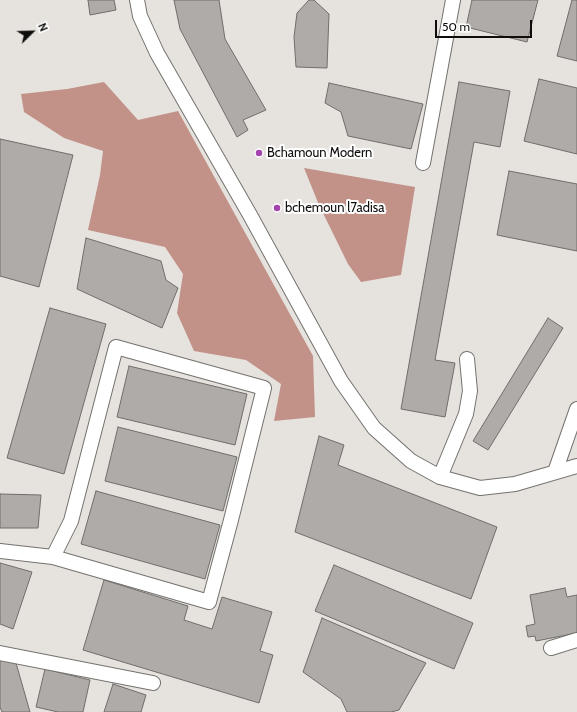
<!DOCTYPE html>
<html>
<head>
<meta charset="utf-8">
<style>
  body { margin:0 }
  #map { position:relative; width:577px; height:712px; overflow:hidden; background:#e6e3df; font-family:Cabin,sans-serif }
  canvas { display:block }
  .north { position:absolute; left:12px; top:12px; width:40px; height:40px; -webkit-text-stroke:3px #fff; paint-order:stroke; rotate:67deg; font-size:11px; font-weight:700; line-height:16px; text-align:center; color:#0e0d0c }
  .north::after { content:''; display:block; margin:auto; width:14px; height:18px; background:#0e0d0c; clip-path:polygon(50% 0,100% 100%,50% 72%,0 100%) }
  .scale { position:absolute; left:435px; top:20px; width:97px; height:18px; box-sizing:border-box; border:2px solid #0e0d0c; border-top:0; padding-left:5px; font-size:12px; line-height:14px; white-space:nowrap; color:#0e0d0c; -webkit-text-stroke:3px #fff; paint-order:stroke }
</style>
</head>
<body>
<div id="map">
<canvas width="577" height="712"></canvas>
<div class="north">N</div>
<div class="scale">50 m</div>
</div>
<script>
const g = document.querySelector('canvas').getContext('2d');
g.lineJoin = 'round';
function paint(path, color) { g.fillStyle = color; g.fill(path, 'evenodd'); }
const shape = rows => new Path2D(rows.map(r => 'M' + r).join(''));
function strokePath(path, color, width, dash) { g.strokeStyle = color; g.lineWidth = width; g.lineCap = dash ? 'butt' : 'round'; g.setLineDash(dash || []); g.stroke(path); }
function label(font, color, halo, rows, align = 'center') {
  g.font = font + ' Cabin,sans-serif'; g.lineWidth = 4; g.setLineDash([]); g.textBaseline = 'middle'; g.strokeStyle = halo; g.fillStyle = color; for (const [text, x, y, turn = 0] of rows) {
    g.save(); g.translate(x, y); g.rotate((+turn || 0) * Math.PI / 180); g.textAlign = isNaN(turn) ? turn : align; if (halo) g.strokeText(text, 0, 0); g.fillText(text, 0, 0); g.restore();
  }
}
const forest = shape([
  [104,82,138,120,178,111,313,356,315,417,274,421,281,384,246,360,194,351,177,313,183,274,165,247,88,230,100,175,103,151,64,138,24,112,21,94,67,89],
  [304,168,415,187,401,275,361,282,348,264,319,205]
]);
const building = shape([
  [88,0,114,0,116,10,90,15,88,0],
  [174,0,219,0,225,39,266,110,243,120,248,130,237,137,180,29,174,0],
  [309,0,314,0,329,14,327,68,296,67,294,37,297,13,309,0],
  [472,0,538,0,527,42,466,27,472,0],
  [572,0,577,0,577,61,557,56,572,0],
  [539,79,577,88,577,154,524,141,539,79],
  [459,82,510,91,500,147,474,142,435,360,455,363,445,417,401,409,459,82],
  [329,83,423,104,411,149,348,136,341,112,325,103,329,83],
  [0,139,73,155,39,287,0,276,0,139],
  [509,171,577,184,577,251,497,235,509,171],
  [86,238,161,261,166,280,178,288,162,328,77,289,86,238],
  [50,308,106,324,64,474,7,458,50,308],
  [548,318,563,328,488,450,473,441,548,318],
  [129,366,247,394,235,445,117,417,129,366],
  [118,427,237,457,223,511,105,481,118,427],
  [319,436,344,445,338,465,497,527,471,599,295,532,319,436],
  [96,491,220,525,205,579,81,544,96,491],
  [0,494,41,495,38,528,0,528,0,494],
  [0,563,32,572,13,629,0,624,0,563],
  [334,565,473,623,454,669,315,611,334,565],
  [104,580,188,606,184,620,212,629,222,597,272,612,260,651,273,655,259,703,83,650,104,580],
  [565,588,567,597,577,595,577,633,536,641,535,636,528,637,526,626,535,624,530,595,565,588],
  [322,618,426,663,399,710,391,712,347,712,341,699,303,672,322,618],
  [14,656,30,712,2,712,0,707,0,660,14,656],
  [45,669,90,680,83,712,58,712,36,707,45,669],
  [113,684,146,695,141,712,104,712,113,684]
]);
const minor = shape([
  [137,0,140,16,157,53,250,215,341,381,374,428,411,461,440,477,480,488,515,484,577,466],
  [423,163,453,0],
  [555,472,577,409],
  [440,477,466,414,470,391,467,359],
  [0,551,53,557,209,602,231,520,264,388,116,347,71,521,53,557],
  [551,648,577,640],
  [0,653,153,683]
]);
const markers = [
  [259,153,4,"#a544ac"],
  [277,208,4,"#a544ac"]
];
const poiNames = [
  ["Bchamoun Modern",267,153],
  ["bchemoun l7adisa",285,208]
];
paint(forest, '#c29187');
paint(building, '#afaba8');
strokePath(building, '#706d6a', 1);
strokePath(minor, '#74726e', 16);
strokePath(minor, '#fff', 14);
for (const [x, y, r, color] of markers) { const dot = new Path2D(); dot.arc(x, y, r, 0, 2 * Math.PI); g.fillStyle = color; g.fill(dot); strokePath(dot, '#fff', 1.5); }
label('13px', '#0e0d0c', '#fff', poiNames, 'left');
</script>
</body>
</html>
